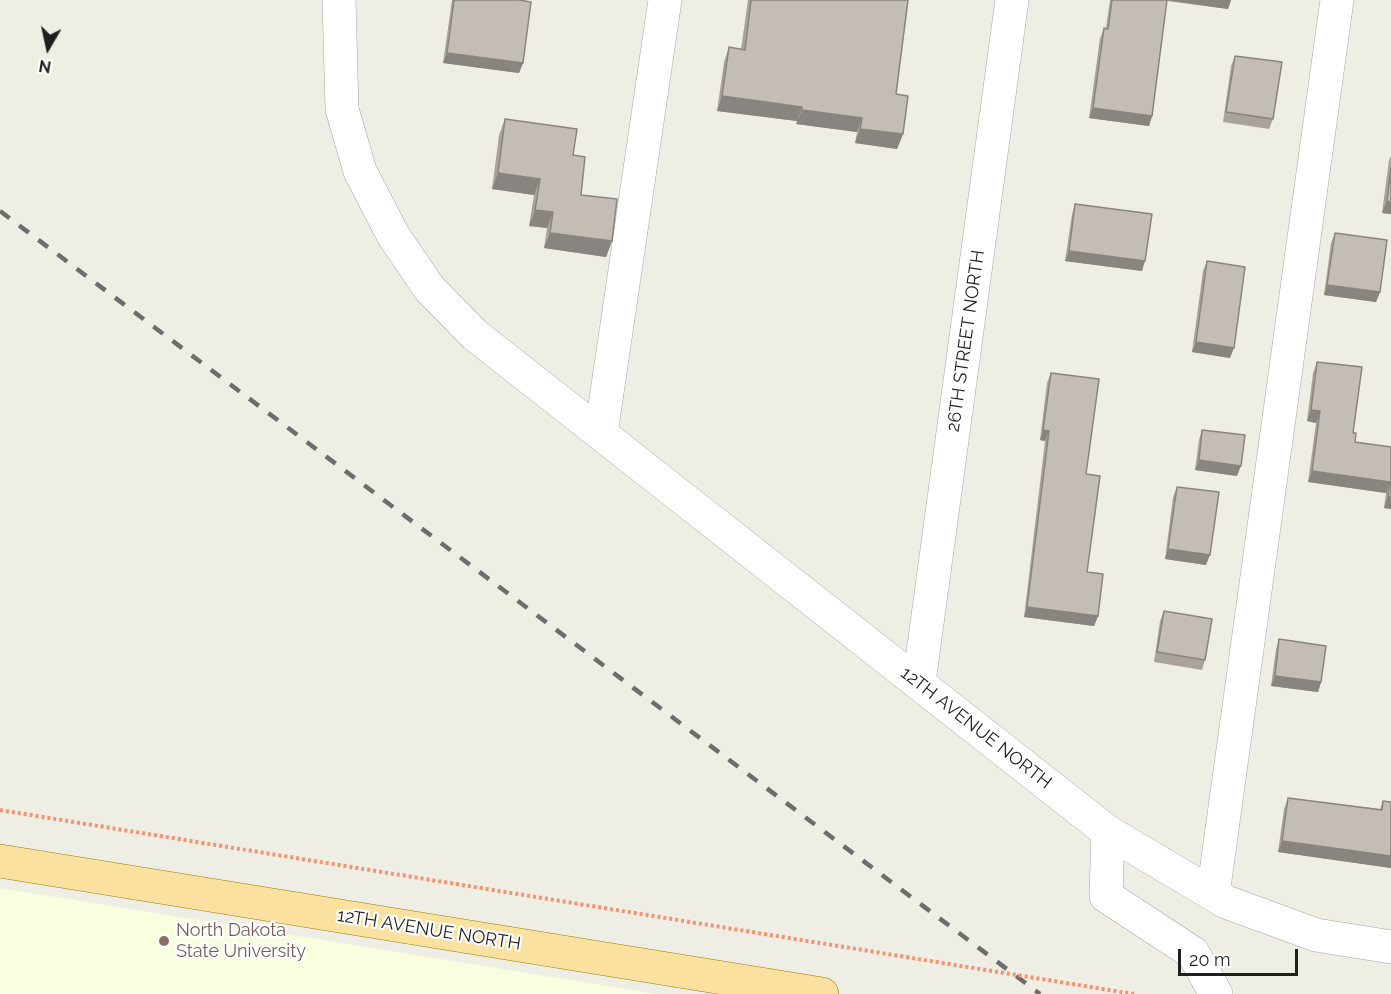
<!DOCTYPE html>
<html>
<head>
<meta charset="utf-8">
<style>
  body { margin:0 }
  #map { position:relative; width:1391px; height:994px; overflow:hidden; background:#efeee5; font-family:Raleway,sans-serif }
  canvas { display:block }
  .north { position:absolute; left:18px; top:18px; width:60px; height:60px; -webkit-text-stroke:4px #fff; paint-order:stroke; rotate:189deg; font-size:16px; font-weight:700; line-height:24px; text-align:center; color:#1f1f1f }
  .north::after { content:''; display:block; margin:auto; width:21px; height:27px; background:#1f1f1f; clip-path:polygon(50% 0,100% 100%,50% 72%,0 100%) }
  .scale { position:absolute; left:1178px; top:949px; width:120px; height:27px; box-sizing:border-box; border:3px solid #1f1f1f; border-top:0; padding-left:8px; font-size:18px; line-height:21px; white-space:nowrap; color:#1f1f1f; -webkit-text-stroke:4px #fff; paint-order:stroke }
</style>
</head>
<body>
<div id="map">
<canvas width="1391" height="994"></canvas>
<div class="north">N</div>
<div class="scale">20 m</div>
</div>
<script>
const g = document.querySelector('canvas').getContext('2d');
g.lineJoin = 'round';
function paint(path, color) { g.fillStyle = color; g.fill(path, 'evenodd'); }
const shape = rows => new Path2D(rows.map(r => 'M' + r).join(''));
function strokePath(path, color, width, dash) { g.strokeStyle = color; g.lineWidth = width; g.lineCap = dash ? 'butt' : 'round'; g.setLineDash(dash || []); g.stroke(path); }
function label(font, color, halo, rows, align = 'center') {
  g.font = font + ' Raleway,sans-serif'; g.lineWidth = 4.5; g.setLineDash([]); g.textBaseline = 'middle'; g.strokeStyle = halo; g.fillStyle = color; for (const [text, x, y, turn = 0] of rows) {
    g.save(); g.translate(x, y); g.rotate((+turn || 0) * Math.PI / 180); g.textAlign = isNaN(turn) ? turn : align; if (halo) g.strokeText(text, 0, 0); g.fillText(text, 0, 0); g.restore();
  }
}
const education = shape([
  [0,888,657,994,0,994]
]);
const minor = shape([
  [339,0,342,109,360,171,393,235,429,288,475,335,1108,832,1226,902,1316,935,1391,947],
  [601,433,665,0],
  [919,682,1012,0],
  [1108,832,1106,896,1193,953,1216,994],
  [1213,894,1337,0]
]);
const major = shape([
  [0,861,822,994]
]);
const rail = shape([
  [0,211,1040,994]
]);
const pathBridge = shape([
  [0,810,1134,994]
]);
const wall = shape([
  [452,0,519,0,523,63,519,73,443,63],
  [748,0,908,0,896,94,903,134,897,149,855,143,857,132,796,124,797,121,717,111,724,62,729,47,741,49],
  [1110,0,1231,0,1228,9,1167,1,1152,116,1149,126,1089,118,1100,38,1104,28,1106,28],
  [1235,56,1273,119,1269,129,1223,122,1231,66],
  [505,119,573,155,581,195,612,241,606,257,544,248,547,228,529,226,534,195,492,189,499,135],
  [1391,156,1391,214,1382,213,1389,160],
  [1075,204,1142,271,1065,261,1072,214],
  [1335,233,1380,292,1376,302,1324,295,1331,243],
  [1207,261,1230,358,1192,352,1203,271],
  [1317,362,1353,433,1355,442,1391,447,1391,509,1384,508,1386,493,1308,482,1316,423,1307,421,1313,373],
  [1051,373,1086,474,1087,572,1098,616,1094,626,1024,617,1045,441,1040,440,1047,383],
  [1202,430,1237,476,1195,470,1199,440],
  [1177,487,1206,565,1165,559,1173,497],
  [1164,611,1205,660,1202,670,1154,662,1160,621],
  [1279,639,1321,682,1318,692,1271,686,1276,649],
  [1288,798,1380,809,1383,801,1391,868,1278,852,1284,809]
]);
const shadedWall = shape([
  [1165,0,1231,0,1228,9],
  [447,53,523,63,519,73,443,63],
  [722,96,802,107,797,121,717,111],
  [1093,108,1152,116,1149,126,1089,118],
  [802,110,862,118,857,132,796,124],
  [860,129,903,134,897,149,855,143],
  [498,173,540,179,534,195,492,189],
  [1387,201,1391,202,1391,214,1382,213],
  [535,210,553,212,547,228,529,226],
  [550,233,612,241,606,257,544,248],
  [1069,251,1145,261,1142,271,1065,261],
  [1327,285,1380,292,1376,302,1324,295],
  [1196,342,1234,348,1230,358,1192,352],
  [1311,410,1320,411,1316,423,1307,421],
  [1043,430,1049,431,1045,441,1040,440],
  [1199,460,1241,466,1237,476,1195,470],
  [1312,471,1390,482,1386,493,1308,482],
  [1388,496,1391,497,1391,509,1384,508],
  [1168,549,1210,555,1206,565,1165,559],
  [1027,607,1098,616,1094,626,1024,617],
  [1275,676,1321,682,1318,692,1271,686],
  [1282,841,1391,856,1391,868,1278,852]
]);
const building = shape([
  [454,0,519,0,531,2,523,63,447,53,454,0],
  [751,0,908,0,896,94,908,96,903,134,860,129,862,118,802,110,802,107,722,96,729,47,745,50,751,0],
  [1112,0,1167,0,1152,116,1093,108,1104,28,1108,29,1112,0],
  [1235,56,1282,62,1273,119,1226,112,1235,56],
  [505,119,577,129,573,155,585,157,581,195,617,199,612,241,550,233,553,212,535,210,540,179,498,173,505,119],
  [1391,168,1391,202,1387,201,1391,168],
  [1075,204,1152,214,1145,261,1069,251,1075,204],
  [1335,233,1387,240,1380,292,1327,285,1335,233],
  [1207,261,1245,267,1234,348,1196,342,1207,261],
  [1317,362,1362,367,1353,433,1356,433,1355,442,1391,447,1391,497,1388,496,1390,482,1312,471,1320,411,1311,410,1317,362],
  [1051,373,1099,379,1086,474,1100,476,1087,572,1103,574,1098,616,1027,607,1049,431,1043,430,1051,373],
  [1202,430,1245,435,1241,466,1199,460,1202,430],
  [1177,487,1219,492,1210,555,1168,549,1177,487],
  [1164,611,1212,619,1205,660,1157,652,1164,611],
  [1279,639,1326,646,1321,682,1275,676,1279,639],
  [1288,798,1382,810,1383,801,1391,802,1391,856,1282,841,1288,798]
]);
const markers = [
  [164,941,6,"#8d6e63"]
];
const streetNames = [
  ["26TH STREET NORTH",966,341,-82],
  ["12TH AVENUE NORTH",976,728,38],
  ["12TH AVENUE NORTH",429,930,9]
];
const educationNames = [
  ["North Dakota",176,931],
  ["State University",176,952]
];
paint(education, '#f9fedf');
strokePath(minor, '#a6a6a6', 34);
strokePath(major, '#977d03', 34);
strokePath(minor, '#fff', 33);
strokePath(major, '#fae19f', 33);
strokePath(rail, '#6d6d6d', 4.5, [12, 12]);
strokePath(pathBridge, '#f7926e', 4, [3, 3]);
paint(wall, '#a9a39c');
paint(shadedWall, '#89847f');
paint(building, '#c4bdb5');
strokePath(building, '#89847f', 1.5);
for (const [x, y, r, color] of markers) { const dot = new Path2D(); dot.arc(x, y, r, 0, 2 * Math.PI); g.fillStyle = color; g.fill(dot); strokePath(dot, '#fff', 2); }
label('18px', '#1f1f1f', '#fff', streetNames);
label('18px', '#785e54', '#fff', educationNames, 'left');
</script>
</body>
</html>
